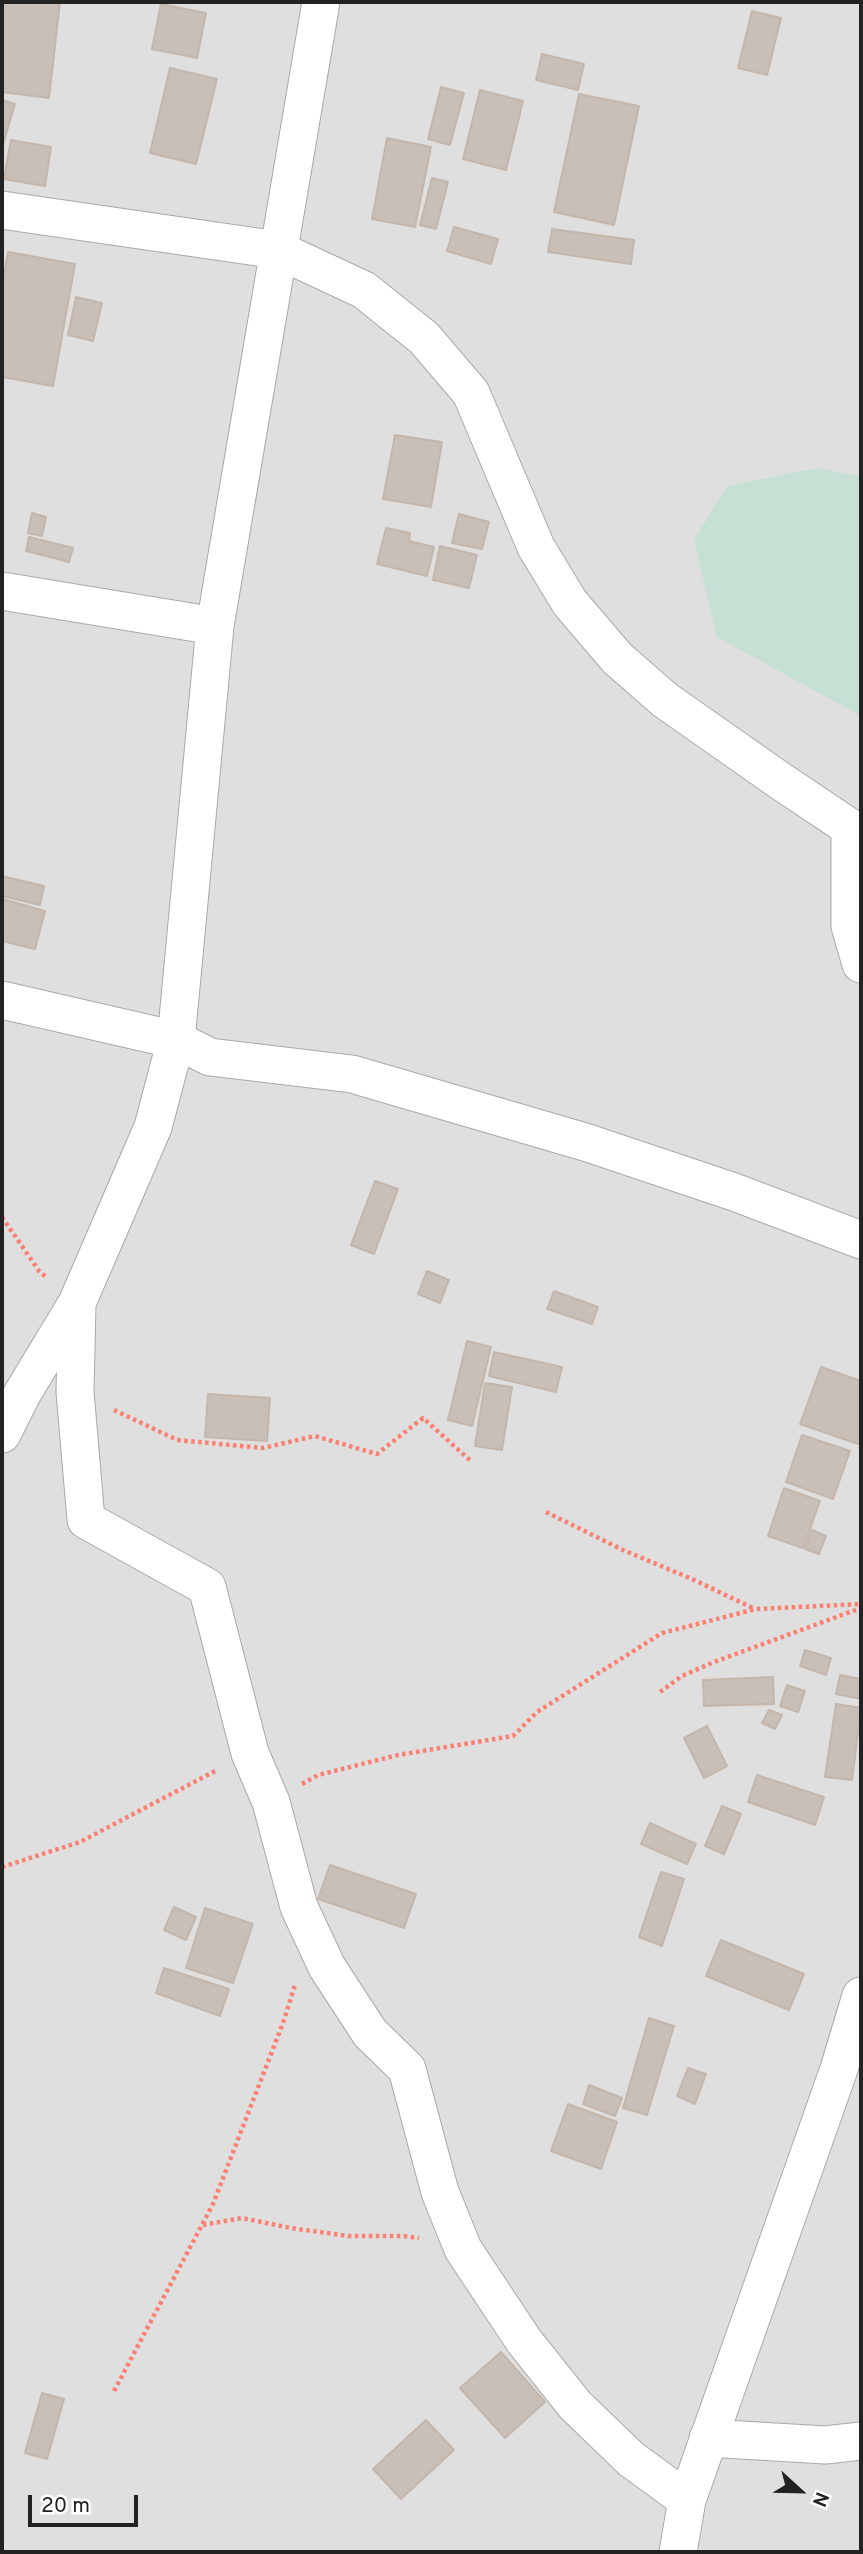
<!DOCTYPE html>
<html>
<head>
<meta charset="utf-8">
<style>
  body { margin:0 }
  #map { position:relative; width:863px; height:2554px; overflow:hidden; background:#f2efe9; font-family:Overpass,sans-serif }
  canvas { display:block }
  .frame { position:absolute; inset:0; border:4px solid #222; pointer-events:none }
  .north { position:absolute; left:765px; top:2456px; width:70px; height:70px; -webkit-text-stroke:5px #fff; paint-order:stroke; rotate:112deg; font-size:19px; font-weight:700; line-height:28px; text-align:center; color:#222 }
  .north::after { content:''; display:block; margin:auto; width:24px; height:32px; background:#222; clip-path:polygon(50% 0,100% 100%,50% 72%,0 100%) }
  .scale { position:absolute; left:28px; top:2495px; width:110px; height:32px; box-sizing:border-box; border:4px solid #222; border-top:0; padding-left:9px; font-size:21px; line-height:24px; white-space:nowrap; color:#222; -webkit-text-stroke:5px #fff; paint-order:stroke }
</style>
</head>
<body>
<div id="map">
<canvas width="863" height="2554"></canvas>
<div class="frame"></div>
<div class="north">N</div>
<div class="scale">20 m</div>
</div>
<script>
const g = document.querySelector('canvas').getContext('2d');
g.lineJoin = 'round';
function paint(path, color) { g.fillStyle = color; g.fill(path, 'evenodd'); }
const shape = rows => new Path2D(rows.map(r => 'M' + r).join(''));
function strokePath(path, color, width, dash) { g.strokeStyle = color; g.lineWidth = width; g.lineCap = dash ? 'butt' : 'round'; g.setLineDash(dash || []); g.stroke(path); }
const residential = shape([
  [2,2,861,2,861,2552,2,2552]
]);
const wetland = shape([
  [816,468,861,476,861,716,717,637,694,540,727,486]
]);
const building = shape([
  [2,2,60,2,49,98,2,92,2,2],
  [161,4,206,13,197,58,152,49,161,4],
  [752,11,781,18,767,75,738,68,752,11],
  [542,54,584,64,578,90,536,80,542,54],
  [170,68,217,79,196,164,150,153,170,68],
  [441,87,464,93,450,145,428,139,441,87],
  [480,90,523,101,506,170,463,159,480,90],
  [579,94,639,106,614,225,554,212,579,94],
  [2,100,15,104,2,148,2,100],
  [387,138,431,147,415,227,372,219,387,138],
  [11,140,51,147,45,186,4,179,11,140],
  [432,178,448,182,436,229,420,225,432,178],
  [454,227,498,239,491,264,447,251,454,227],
  [552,229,634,240,631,264,548,252,552,229],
  [8,252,75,264,53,386,2,377,2,287,8,252],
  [76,297,102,303,93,341,68,335,76,297],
  [395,435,442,442,431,507,383,499,395,435],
  [32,513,46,517,42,536,28,533,32,513],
  [459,514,489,522,482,549,452,543,459,514],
  [386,528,410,533,409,541,434,547,427,576,377,564,386,528],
  [29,537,73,548,69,562,26,551,29,537],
  [440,546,477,555,469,588,433,580,440,546],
  [2,876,44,886,40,905,2,896,2,876],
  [2,899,45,911,35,949,2,941,2,899],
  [375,1181,398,1189,374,1254,351,1245,375,1181],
  [427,1271,449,1280,440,1303,418,1294,427,1271],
  [554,1291,598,1307,592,1324,547,1309,554,1291],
  [467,1341,491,1347,472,1426,448,1420,467,1341],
  [494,1352,562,1367,556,1392,489,1376,494,1352],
  [821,1367,861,1381,861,1445,800,1424,821,1367],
  [485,1383,512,1387,502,1450,475,1446,485,1383],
  [208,1394,270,1398,267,1441,205,1437,208,1394],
  [802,1435,850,1451,833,1499,786,1482,802,1435],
  [784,1488,820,1501,803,1548,768,1536,784,1488],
  [812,1530,826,1536,819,1554,805,1549,812,1530],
  [805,1650,831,1658,826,1675,800,1666,805,1650],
  [840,1675,861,1679,861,1699,836,1694,840,1675],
  [773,1677,774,1704,704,1706,703,1680,773,1677],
  [787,1685,805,1691,798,1712,780,1706,787,1685],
  [836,1704,861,1708,852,1780,825,1777,836,1704],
  [769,1710,782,1715,775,1729,762,1723,769,1710],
  [707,1726,727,1766,704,1778,684,1738,707,1726],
  [757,1775,824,1797,815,1825,748,1802,757,1775],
  [722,1806,741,1814,724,1854,705,1846,722,1806],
  [650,1823,696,1844,687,1864,641,1844,650,1823],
  [330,1865,416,1894,404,1928,318,1899,330,1865],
  [661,1872,684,1879,662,1946,639,1937,661,1872],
  [174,1907,196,1917,186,1940,164,1930,174,1907],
  [205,1908,253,1924,233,1983,186,1968,205,1908],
  [721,1940,804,1974,789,2010,706,1976,721,1940],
  [164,1968,229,1989,220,2016,156,1993,164,1968],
  [649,2018,674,2026,647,2115,623,2108,649,2018],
  [688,2068,706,2074,695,2104,677,2096,688,2068],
  [589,2085,622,2098,615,2116,583,2104,589,2085],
  [568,2104,617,2122,601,2169,551,2151,568,2104],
  [501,2352,545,2402,505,2438,460,2388,501,2352],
  [42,2393,64,2399,47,2459,25,2453,42,2393],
  [426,2420,454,2450,401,2499,373,2469,426,2420]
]);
const path = shape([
  [2,1217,39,1271,47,1278],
  [114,1410,177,1440,263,1448,315,1436,377,1454,423,1418,472,1462],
  [546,1512,623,1550,692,1579,755,1609],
  [660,1692,682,1676,714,1662,861,1608],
  [302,1784,318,1775,398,1755,513,1736,537,1712,662,1633,756,1609,861,1604],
  [2,1867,80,1842,217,1770],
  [203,2225,242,2218,291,2228,348,2236,404,2236,419,2238],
  [114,2391,213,2204,283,2023,295,1985]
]);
const minor = shape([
  [2,210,278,250,364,290,424,338,471,393,536,547,570,603,617,658,665,700,779,780,861,835],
  [2,591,215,626],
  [850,827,850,926,861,964],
  [2,1000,176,1040,210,1057,352,1074,585,1142,734,1192,861,1240],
  [77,1304,75,1392,86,1520,207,1587,250,1753,271,1802,299,1907,327,1967,370,2033,407,2069,440,2192,463,2249,524,2341,575,2405,631,2459,687,2500],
  [2,1434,22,1394,77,1303,153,1127,176,1040,215,626,321,2],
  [708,2438,825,2445,861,2441],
  [678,2552,687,2500,839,2069,861,1996]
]);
paint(residential, '#e0dfdf');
paint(wetland, '#c6e0d4');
paint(building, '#c7bfb8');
strokePath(building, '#c4b6ab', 2);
strokePath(minor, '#a9a9a9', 39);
strokePath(path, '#fa8072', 4.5, [3.5, 3.5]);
strokePath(minor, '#fff', 37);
</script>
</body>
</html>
